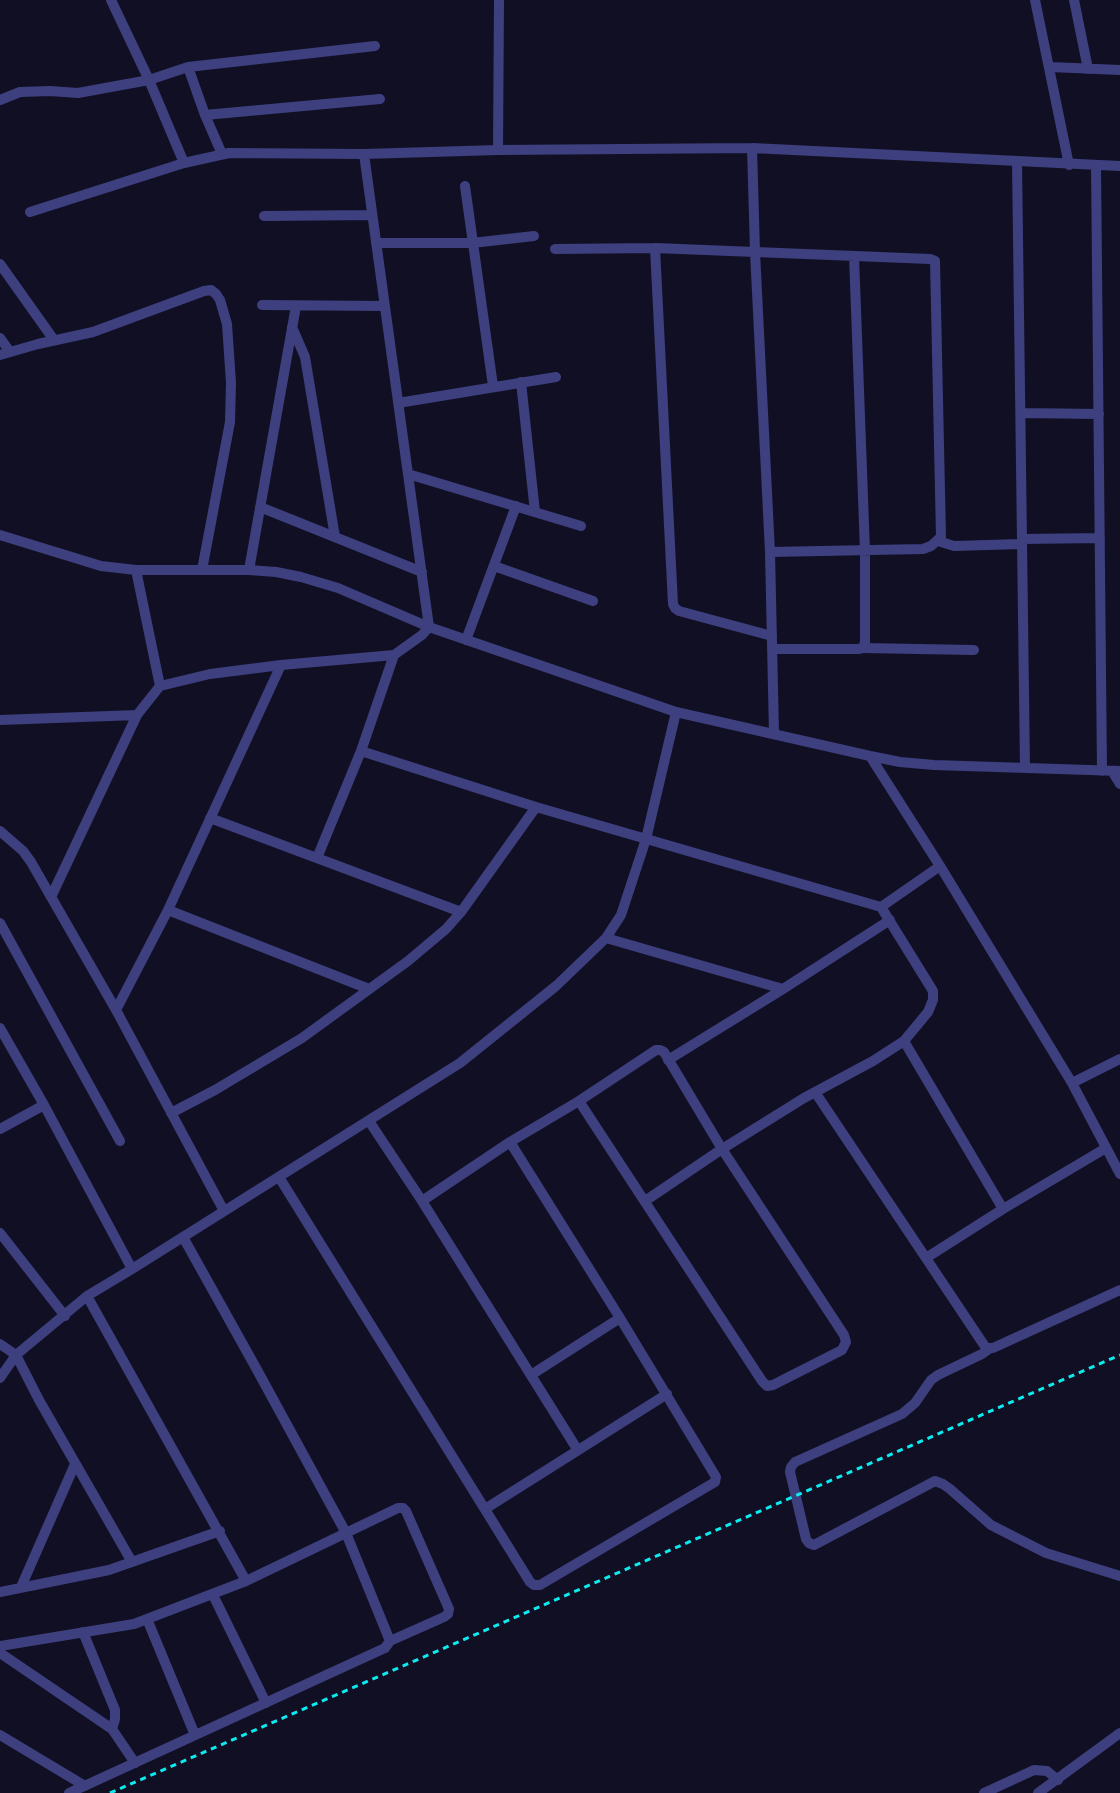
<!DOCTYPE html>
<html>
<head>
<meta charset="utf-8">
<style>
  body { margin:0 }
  canvas { display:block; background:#110f23 }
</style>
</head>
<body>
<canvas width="1120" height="1793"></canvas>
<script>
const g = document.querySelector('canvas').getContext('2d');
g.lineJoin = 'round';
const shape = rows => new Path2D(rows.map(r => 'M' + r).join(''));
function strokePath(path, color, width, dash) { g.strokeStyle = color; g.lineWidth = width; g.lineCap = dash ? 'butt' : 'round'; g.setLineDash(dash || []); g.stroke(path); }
const lane = shape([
  [863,648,974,650],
  [989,1349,982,1354,938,1375,931,1380,915,1403,902,1414,795,1462,791,1467,790,1472,806,1539,809,1543,814,1545,935,1481,943,1484,950,1489,991,1525,1046,1553,1120,1576]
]);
const street = shape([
  [111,0,149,80,184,163],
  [1035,0,1069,165],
  [1074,0,1088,69],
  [188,67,205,115,222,154],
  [1050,67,1120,70],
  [0,100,20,92,50,91,78,93,149,80,188,67,375,46],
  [205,115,380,99],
  [752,148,755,252,770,552,774,734],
  [498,150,499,0],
  [364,154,429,627,676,712,870,756,900,762,934,765,1120,771],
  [1017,162,1025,768],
  [1096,166,1102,771],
  [465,186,493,386],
  [30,212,184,163,229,153,364,154,498,150,752,148,1120,166],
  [264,216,372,215],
  [376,243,472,243,534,236],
  [655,248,673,604,675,608,679,611,772,636],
  [555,249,655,248,930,259,935,261,941,537,931,546,923,549,770,552],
  [0,264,54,340],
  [262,305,385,306],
  [292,327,305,357,335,537],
  [0,338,10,352],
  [0,355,38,344,93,332,204,291,211,290,216,294,220,300,227,324,231,383,230,422,202,570],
  [521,382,535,512],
  [398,403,556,377],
  [1021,413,1099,414],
  [408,474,581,526],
  [260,507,422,572],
  [0,535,101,566,136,570,249,570,276,572,301,577,338,588,429,627,422,635,394,655],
  [938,541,954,546,1021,544,1022,539,1100,538],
  [494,566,593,601],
  [136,570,160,686],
  [249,570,296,306],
  [466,640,516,506],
  [772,649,858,649,863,648,865,642,865,551,854,256],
  [0,720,137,715],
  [361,751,536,807,881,907,933,991,933,1000,928,1012,904,1041,873,1061,804,1098,722,1149,645,1201],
  [870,756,940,866,1072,1083,1120,1174],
  [1112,771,1120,784],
  [210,818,461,912],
  [0,831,23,851,31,862,116,1010,224,1211],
  [51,897,137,715,160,686,210,674,281,665],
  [881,907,940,866],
  [168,910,369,989],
  [0,923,120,1141],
  [606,938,783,989],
  [116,1010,168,910,281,665,394,655,361,751,317,858],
  [0,1028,44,1105,132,1269,87,1296,16,1355,0,1344],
  [904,1041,1003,1209],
  [668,1060,783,989,890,920],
  [1072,1083,1120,1059],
  [815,1092,986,1348,993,1348,1120,1290],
  [171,1113,215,1090,302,1038,408,961,446,929,461,912,536,807],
  [369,1121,422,1201,577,1449],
  [0,1129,44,1105],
  [279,1177,530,1582,534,1585,540,1585,715,1482,716,1477,620,1318,510,1142],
  [422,1201,510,1142,579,1101,656,1050,660,1050,664,1052,722,1149,844,1335,846,1342,842,1350,773,1385,767,1386,762,1381,579,1101],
  [0,1233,65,1316],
  [926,1258,1003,1209,1106,1148],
  [132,1269,460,1063,556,986,606,938,621,915,646,839,676,712],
  [87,1296,246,1581],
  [531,1375,620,1318],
  [0,1378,16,1355,39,1400,132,1562],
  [485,1509,667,1394],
  [21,1587,75,1464],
  [0,1592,109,1570,220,1531],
  [213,1595,266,1703],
  [147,1619,195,1735],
  [83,1632,115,1710,115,1719,112,1729],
  [0,1646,134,1624,246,1581,398,1508,403,1508,406,1511,449,1609,448,1614,444,1617,390,1641],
  [0,1653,112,1729,135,1763],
  [0,1735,85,1786],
  [69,1793,385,1648,390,1641,346,1533,256,1368,183,1237],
  [984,1793,1034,1770,1047,1771,1058,1780],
  [1038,1793,1120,1733]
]);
const rail = shape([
  [110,1793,1120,1355]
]);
strokePath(lane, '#3d3f7f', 10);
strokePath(street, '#3d3f7f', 10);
strokePath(rail, '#0cebf0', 3, [6, 5]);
</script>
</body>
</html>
